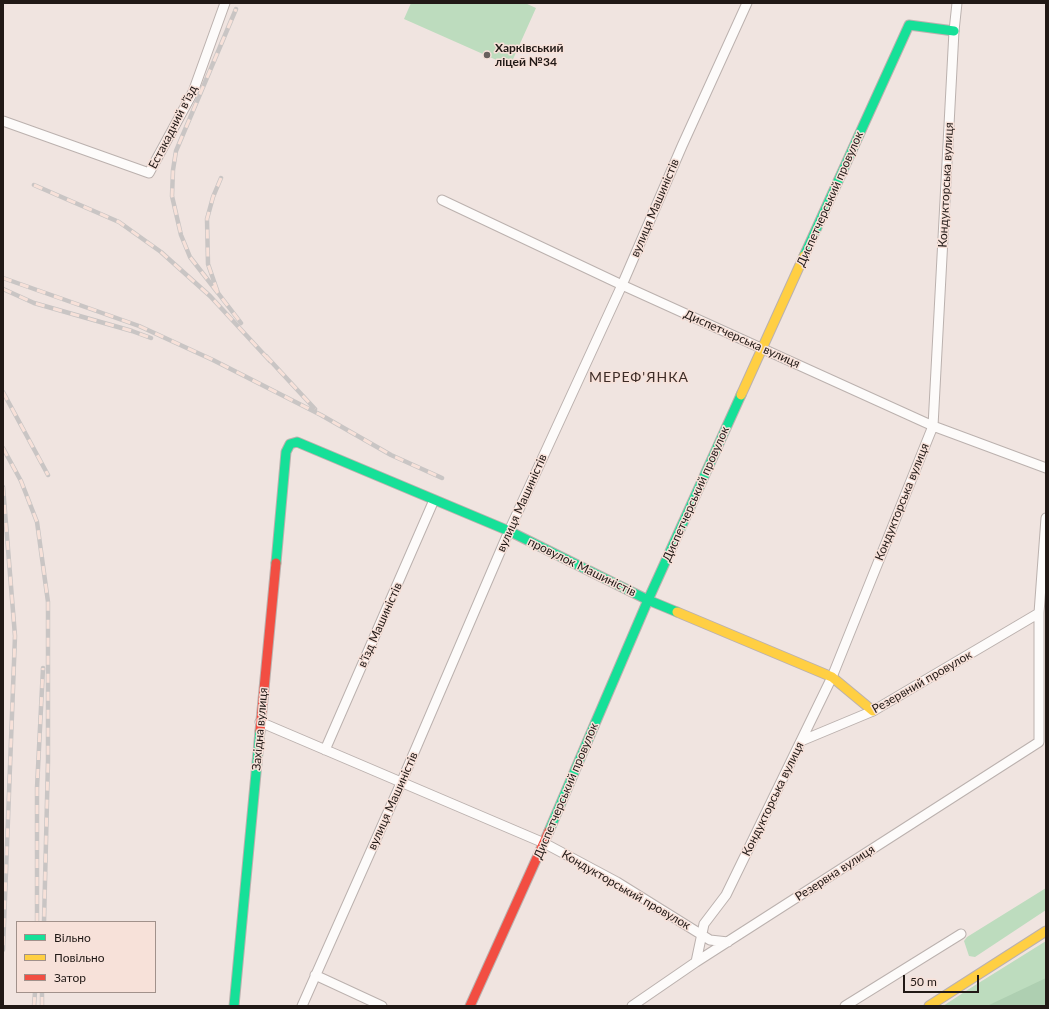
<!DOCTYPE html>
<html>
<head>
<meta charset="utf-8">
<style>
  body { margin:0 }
  #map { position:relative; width:1049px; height:1009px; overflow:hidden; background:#f0e4e0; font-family:Lato,sans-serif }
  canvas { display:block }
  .frame { position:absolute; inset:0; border:4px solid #211916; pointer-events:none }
  .legend { position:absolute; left:16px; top:921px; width:140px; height:72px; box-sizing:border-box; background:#f7e1d9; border:1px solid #a1918b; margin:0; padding:5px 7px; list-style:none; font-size:12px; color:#211916 }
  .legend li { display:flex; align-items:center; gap:8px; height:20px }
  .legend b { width:20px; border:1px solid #a1918b }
  .scale { position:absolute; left:903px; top:975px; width:76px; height:18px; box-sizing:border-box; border:2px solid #211916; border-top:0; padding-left:5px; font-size:12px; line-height:14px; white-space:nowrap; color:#211916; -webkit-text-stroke:3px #f7e1d9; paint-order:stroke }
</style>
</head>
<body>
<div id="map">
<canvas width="1049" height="1009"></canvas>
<div class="frame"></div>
<ul class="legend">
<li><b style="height:5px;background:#16e098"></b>Вільно</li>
<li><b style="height:5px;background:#ffcf43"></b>Повільно</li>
<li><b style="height:5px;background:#f24e42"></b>Затор</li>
</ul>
<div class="scale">50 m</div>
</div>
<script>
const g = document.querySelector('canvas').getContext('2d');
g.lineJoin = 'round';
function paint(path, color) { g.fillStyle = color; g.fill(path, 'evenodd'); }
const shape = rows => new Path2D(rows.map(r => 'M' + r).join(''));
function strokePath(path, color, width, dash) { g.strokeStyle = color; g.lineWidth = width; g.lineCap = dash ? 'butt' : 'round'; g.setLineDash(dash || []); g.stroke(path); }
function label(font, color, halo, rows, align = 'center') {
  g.font = font + ' Lato,sans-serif'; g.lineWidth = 3; g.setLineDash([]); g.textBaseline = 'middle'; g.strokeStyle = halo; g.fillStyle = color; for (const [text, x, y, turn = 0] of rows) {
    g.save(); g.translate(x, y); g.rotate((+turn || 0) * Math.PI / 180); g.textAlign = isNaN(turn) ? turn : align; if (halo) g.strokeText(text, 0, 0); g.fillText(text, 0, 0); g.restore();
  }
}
const green = shape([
  [411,3,525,3,536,8,510,66,404,19],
  [1046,888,1046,910,975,957,969,956,964,941,967,937],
  [1046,941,1046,1006,943,1006,969,989]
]);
const forest = shape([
  [1046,978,1046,1006,987,1006]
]);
const street = shape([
  [3,121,149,173,193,92,225,3],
  [442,200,622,285,933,426,1046,468],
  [260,722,544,843,617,882,710,940,728,942],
  [801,741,873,711,1039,613],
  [325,750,434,500],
  [696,962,704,924,726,895,832,677,933,426,954,31,957,3],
  [315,975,382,1006],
  [302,1006,401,783,509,531,622,285,682,146,747,3],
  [632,1006,696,962,1039,742,1039,613,1046,518],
  [845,1006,961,934]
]);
const fast = shape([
  [804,256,909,25,954,31],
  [276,563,286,452,290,444,297,442,509,531,648,600,677,612],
  [549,831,648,600,741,395],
  [234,1006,260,731]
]);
const slow = shape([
  [741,395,804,256],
  [677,612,832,677,873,711],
  [929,1006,1046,931]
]);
const jam = shape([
  [260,731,276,563],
  [470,1006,549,831]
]);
const rail = shape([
  [221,178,213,197,207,219,208,264,218,293,241,323],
  [34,185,119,222,161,252,210,296,270,361],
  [3,278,139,326,213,360,321,415,391,455,442,478],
  [3,289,34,303,132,331,151,338],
  [218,293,190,257,181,235,172,196,173,170,176,151,236,9],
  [266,356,315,409],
  [3,392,48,475],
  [3,448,21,481,37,522,48,602,48,761,44,922],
  [3,487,15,636,3,950],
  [37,922,37,788,43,668],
  [34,1006,35,992],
  [42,1006,42,992]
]);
const markers = [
  [487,55,4,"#69605d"]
];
const poiNames = [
  ["Харківський",495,48],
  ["ліцей №34",495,62]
];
const streetNames = [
  ["Естакадний в’їзд",173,127,-63],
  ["Кондукторська вулиця",946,185,-87],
  ["Диспетчерський провулок",830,199,-66],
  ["вулиця Машиністів",655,208,-67],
  ["Диспетчерська вулиця",742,339,24],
  ["Диспетчерський провулок",696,494,-66],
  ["Кондукторська вулиця",902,502,-68],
  ["вулиця Машиністів",522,503,-66],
  ["провулок Машиністів",582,567,26],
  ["в’їзд Машиністів",380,625,-66],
  ["Резервний провулок",922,682,-30],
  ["Західна вулиця",260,729,-85],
  ["Диспетчерський провулок",566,791,-67],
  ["Кондукторська вулиця",773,799,-64],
  ["вулиця Машиністів",393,801,-66],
  ["Резервна вулиця",835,873,-33],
  ["Кондукторський провулок",626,890,30]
];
const quarterNames = [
  ["МЕРЕФ'ЯНКА",639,377]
];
paint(green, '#bddcbe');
paint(forest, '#aecfb1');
strokePath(street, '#bbb1ae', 11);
strokePath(fast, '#bbb1ae', 11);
strokePath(slow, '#bbb1ae', 11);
strokePath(jam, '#bbb1ae', 11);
strokePath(street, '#fdfbfa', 9);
strokePath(fast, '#16e098', 9);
strokePath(slow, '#ffcf43', 9);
strokePath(jam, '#f24e42', 9);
strokePath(rail, '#c9c5c4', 4.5);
strokePath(rail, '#f7e1d9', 3, [9]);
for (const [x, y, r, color] of markers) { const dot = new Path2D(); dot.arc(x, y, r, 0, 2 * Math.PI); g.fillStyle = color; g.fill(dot); strokePath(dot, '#f7e1d9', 1.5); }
label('bold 12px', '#211916', '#f7e1d9', poiNames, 'left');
label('12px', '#211916', '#f7e1d9', streetNames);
g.letterSpacing = '1px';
label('14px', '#3d2c26', '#f7e1d9', quarterNames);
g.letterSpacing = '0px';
</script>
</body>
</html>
